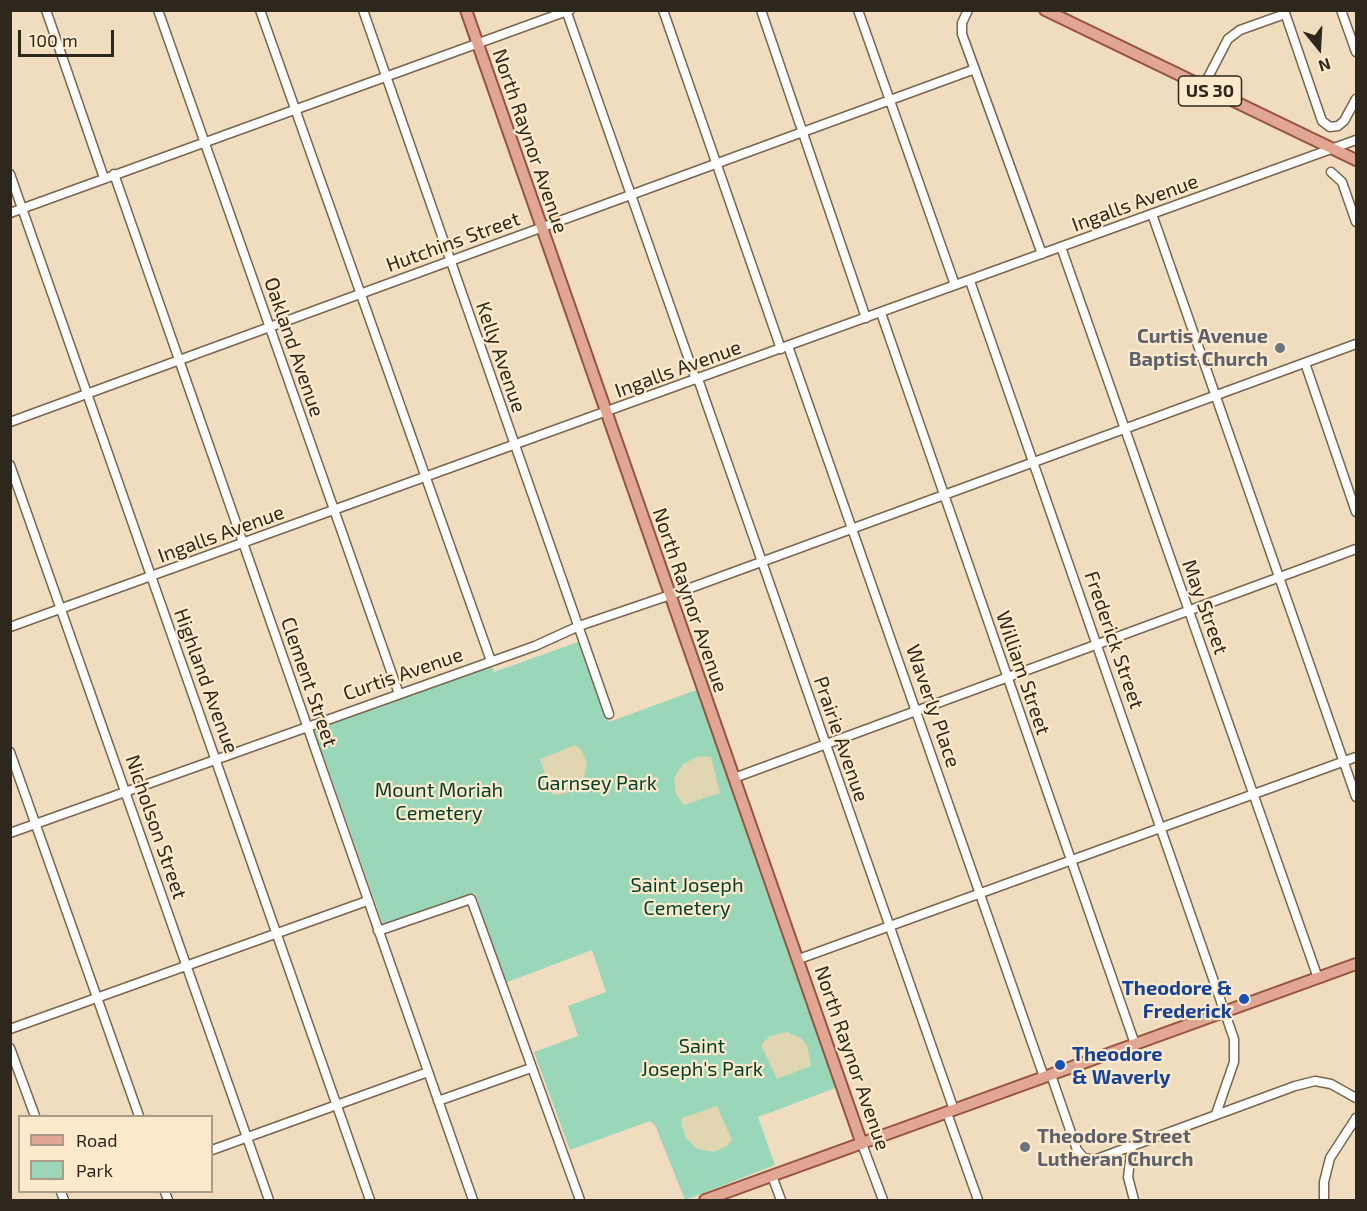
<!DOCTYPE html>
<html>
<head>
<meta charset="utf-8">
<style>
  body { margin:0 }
  #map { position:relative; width:1367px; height:1211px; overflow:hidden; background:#f0ddc0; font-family:"Exo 2",sans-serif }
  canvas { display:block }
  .frame { position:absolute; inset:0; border:12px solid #2e271c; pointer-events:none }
  .legend { position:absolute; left:18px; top:1115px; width:195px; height:78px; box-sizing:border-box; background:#fdeacd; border:2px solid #aa9c86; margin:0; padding:8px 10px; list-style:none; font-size:18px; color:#2e271c }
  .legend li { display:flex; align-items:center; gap:12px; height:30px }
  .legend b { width:30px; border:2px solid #aa9c86 }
  .north { position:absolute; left:1289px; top:18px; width:60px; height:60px; -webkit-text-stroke:4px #fdeacd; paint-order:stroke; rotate:162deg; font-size:16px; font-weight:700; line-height:24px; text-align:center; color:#2e271c }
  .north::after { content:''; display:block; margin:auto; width:21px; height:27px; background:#2e271c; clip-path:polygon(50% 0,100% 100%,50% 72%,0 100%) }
  .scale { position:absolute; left:18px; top:30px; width:96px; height:27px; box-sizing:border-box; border:3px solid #2e271c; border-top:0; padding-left:8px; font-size:18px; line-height:21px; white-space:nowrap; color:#2e271c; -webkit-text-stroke:4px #fdeacd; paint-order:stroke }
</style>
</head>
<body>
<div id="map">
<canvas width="1367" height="1211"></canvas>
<div class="frame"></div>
<ul class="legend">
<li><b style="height:8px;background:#e1a694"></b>Road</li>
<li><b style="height:16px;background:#9ad7b8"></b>Park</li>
</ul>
<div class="north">N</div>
<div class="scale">100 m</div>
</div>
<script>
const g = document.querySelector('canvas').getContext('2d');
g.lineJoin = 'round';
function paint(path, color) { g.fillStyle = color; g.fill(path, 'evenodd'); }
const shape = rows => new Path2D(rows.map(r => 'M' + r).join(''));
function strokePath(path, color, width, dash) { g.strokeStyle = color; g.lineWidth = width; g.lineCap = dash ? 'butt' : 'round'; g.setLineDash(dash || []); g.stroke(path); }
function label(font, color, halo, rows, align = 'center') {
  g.font = font + ' "Exo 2",sans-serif'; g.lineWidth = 4.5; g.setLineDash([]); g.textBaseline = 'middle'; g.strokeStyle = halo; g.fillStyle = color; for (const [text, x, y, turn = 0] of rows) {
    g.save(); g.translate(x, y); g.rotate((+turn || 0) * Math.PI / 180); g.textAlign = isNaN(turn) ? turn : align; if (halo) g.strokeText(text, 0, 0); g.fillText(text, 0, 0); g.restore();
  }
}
const green = shape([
  [581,641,609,722,699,689,838,1087,758,1117,775,1165,685,1200,655,1125,650,1121,570,1150,534,1052,578,1036,568,1006,606,992,592,950,505,983,475,893,384,927,314,729,492,666,494,672]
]);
const sand = shape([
  [575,745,581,749,587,763,584,779,573,791,558,795,552,794,540,759],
  [699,756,711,757,720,793,684,805,676,794,674,778,683,764],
  [787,1032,802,1039,807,1045,811,1066,777,1079,761,1045,770,1036],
  [717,1106,732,1140,727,1146,714,1152,697,1149,686,1138,681,1124,682,1118]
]);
const minor = shape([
  [46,10,104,178],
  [158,10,399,694],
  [260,10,491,661],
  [363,10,609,714],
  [566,10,696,380],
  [663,10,781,349],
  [761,10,866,318],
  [858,10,955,285],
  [968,10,962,23,962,34,1042,254],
  [1284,10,1322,121,1330,127,1338,126,1344,121,1356,99],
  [1341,10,1356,52],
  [1203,87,1228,39,1240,30,1285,14],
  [1331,172,1342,182,1356,222],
  [10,174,370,1200],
  [114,174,473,1200],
  [10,213,570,10],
  [1152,214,1356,797],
  [1061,247,1318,978],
  [970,281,1234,1039,1234,1062,1216,1114],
  [881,313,1135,1044],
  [788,346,1044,1077],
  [1305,363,1356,512],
  [698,379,954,1110],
  [10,422,975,69],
  [10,465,269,1200],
  [10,627,1356,140],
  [10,752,139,1116],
  [734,778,1356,549],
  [10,833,535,646,579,626,682,591,1356,344],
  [378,931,471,899,580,1200],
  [799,959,1356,757],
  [10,1029,367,901],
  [10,1048,35,1116],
  [1051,1075,1077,1150,1084,1158,1094,1160,1295,1086,1315,1081,1331,1084,1356,1098],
  [438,1101,531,1068],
  [947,1113,978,1200],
  [862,1144,883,1200],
  [1132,1146,1128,1177,1134,1200],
  [212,1150,428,1072],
  [772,1176,781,1200],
  [61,1192,64,1200],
  [165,1192,168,1200],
  [1324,1200,1324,1182,1330,1158,1356,1118]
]);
const major = shape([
  [466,10,862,1144],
  [1045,10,1356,160],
  [705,1200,1356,964]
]);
const markers = [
  [1280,348,6,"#6b7280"],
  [1244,999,6,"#1a4fb4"],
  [1060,1065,6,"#1a4fb4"],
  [1025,1147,6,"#6b7280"]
];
const shields = [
  [1210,91,63]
];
const shieldNames = [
  ["US 30",1210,91]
];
const streetNames = [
  ["North Raynor Avenue",530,141,71],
  ["Ingalls Avenue",1135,203,-20],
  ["Hutchins Street",453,242,-20],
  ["Oakland Avenue",294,347,71],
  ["Kelly Avenue",501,357,71],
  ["Ingalls Avenue",678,369,-20],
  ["Ingalls Avenue",221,534,-20],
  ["North Raynor Avenue",690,600,71],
  ["May Street",1205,607,70],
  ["Frederick Street",1114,640,71],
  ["William Street",1023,673,71],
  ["Curtis Avenue",403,674,-19],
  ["Highland Avenue",206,681,70],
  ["Clement Street",309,682,71],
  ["Waverly Place",933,706,71],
  ["Prairie Avenue",841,739,71],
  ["Nicholson Street",156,827,71],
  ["North Raynor Avenue",852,1058,71]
];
const worshipNames = [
  ["Curtis Avenue",1268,336],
  ["Baptist Church",1268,359],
  ["Theodore Street",1037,1136,"left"],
  ["Lutheran Church",1037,1159,"left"]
];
const parkNames = [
  ["Garnsey Park",597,783],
  ["Mount Moriah",439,790],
  ["Cemetery",439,813],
  ["Saint Joseph",687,885],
  ["Cemetery",687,908],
  ["Saint",702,1046],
  ["Joseph's Park",702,1069]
];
const transitNames = [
  ["Theodore &",1232,988],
  ["Frederick",1232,1011],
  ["Theodore",1072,1054,"left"],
  ["& Waverly",1072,1077,"left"]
];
paint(green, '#9ad7b8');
paint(sand, '#e0d6b1');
strokePath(minor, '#77664d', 11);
strokePath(major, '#95533c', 14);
strokePath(minor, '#fff', 8);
strokePath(major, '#e1a694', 10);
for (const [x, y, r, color] of markers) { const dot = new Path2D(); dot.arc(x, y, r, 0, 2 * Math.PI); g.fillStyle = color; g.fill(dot); strokePath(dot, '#fdeacd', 2); }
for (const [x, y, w] of shields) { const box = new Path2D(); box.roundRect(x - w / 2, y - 15, w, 30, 4.5); g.fillStyle = '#fdeacd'; g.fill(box); strokePath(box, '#2e271c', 1.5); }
label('bold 18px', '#2e271c', null, shieldNames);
label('20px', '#2e271c', '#fdeacd', streetNames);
label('bold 20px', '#5b616d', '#fdeacd', worshipNames, 'right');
label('20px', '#003f29', '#fdeacd', parkNames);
label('bold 20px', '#164399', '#fdeacd', transitNames, 'right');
</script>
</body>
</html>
